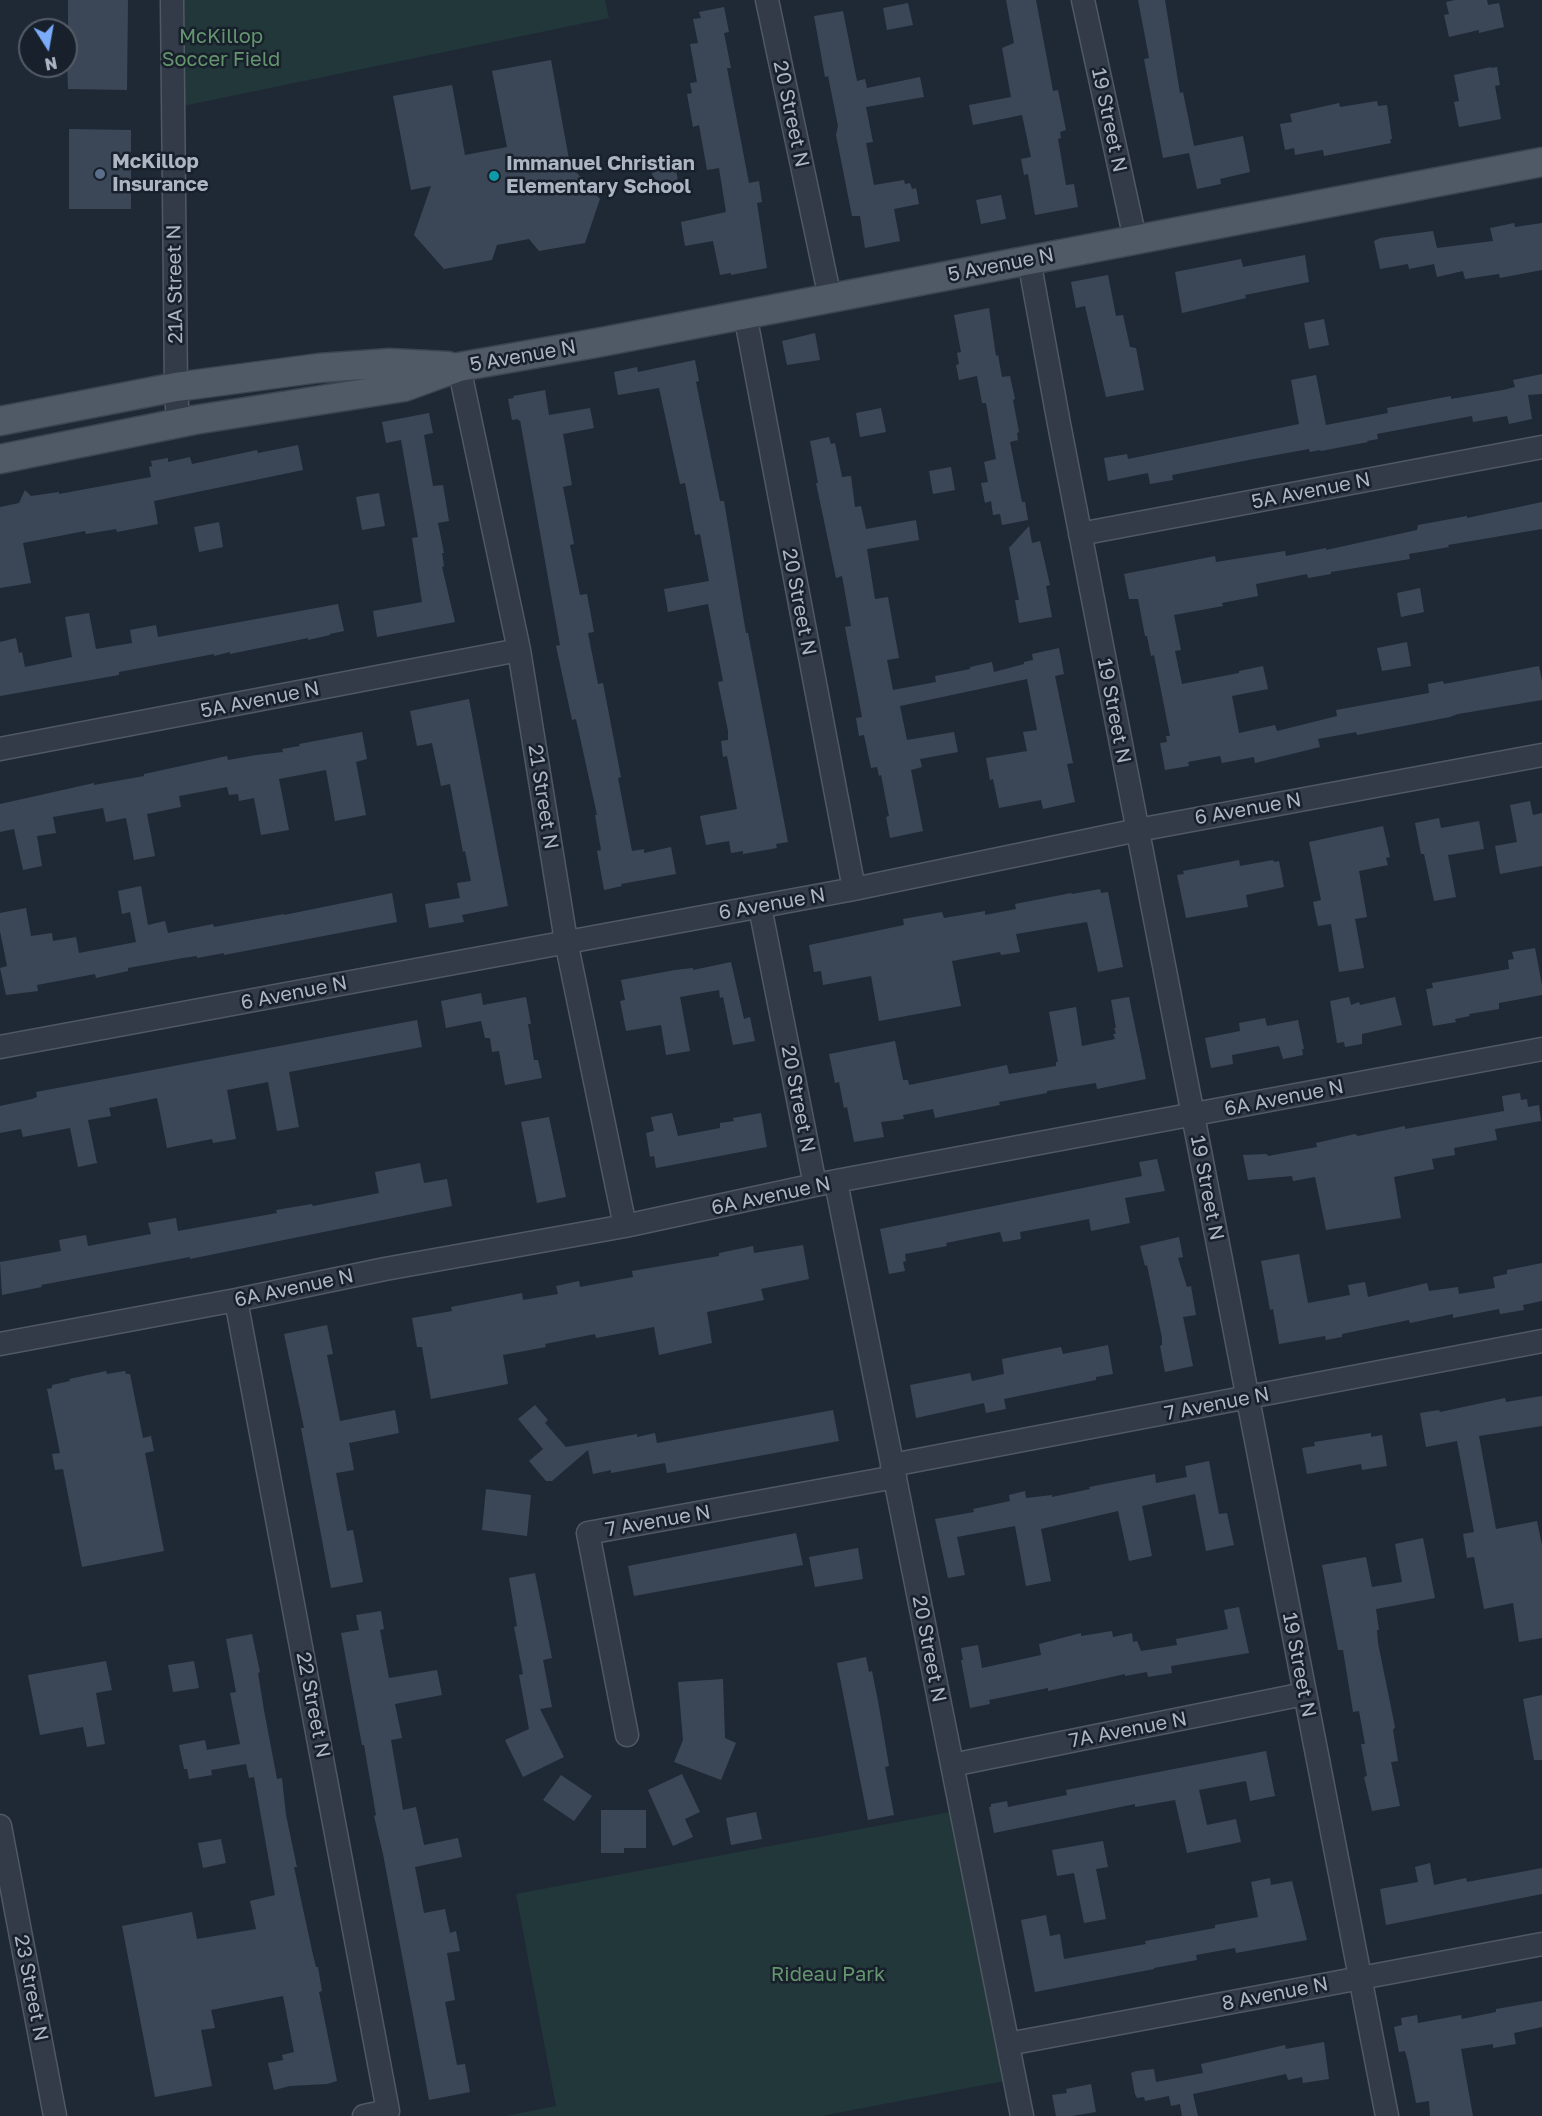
<!DOCTYPE html>
<html>
<head>
<meta charset="utf-8">
<style>
  body { margin:0 }
  #map { position:relative; width:1542px; height:2116px; overflow:hidden; background:#1f2936; font-family:"Golos Text",sans-serif }
  canvas { display:block }
  .north { position:absolute; left:18px; top:18px; width:60px; height:60px; box-sizing:border-box; background:#18202b; border:2px solid #535c68; border-radius:50%; rotate:169deg; font-size:16px; font-weight:700; line-height:24px; text-align:center; color:#acb5c4 }
  .north::after { content:''; display:block; margin:auto; width:21px; height:27px; background:#7bacfa; clip-path:polygon(50% 0,100% 100%,50% 72%,0 100%) }
</style>
</head>
<body>
<div id="map">
<canvas width="1542" height="2116"></canvas>
<div class="north">N</div>
</div>
<script>
const g = document.querySelector('canvas').getContext('2d');
g.lineJoin = 'round';
function paint(path, color) { g.fillStyle = color; g.fill(path, 'evenodd'); }
const shape = rows => new Path2D(rows.map(r => 'M' + r).join(''));
function strokePath(path, color, width, dash) { g.strokeStyle = color; g.lineWidth = width; g.lineCap = dash ? 'butt' : 'round'; g.setLineDash(dash || []); g.stroke(path); }
function label(font, color, halo, rows, align = 'center') {
  g.font = font + ' "Golos Text",sans-serif'; g.lineWidth = 5; g.setLineDash([]); g.textBaseline = 'middle'; g.strokeStyle = halo; g.fillStyle = color; for (const [text, x, y, turn = 0] of rows) {
    g.save(); g.translate(x, y); g.rotate((+turn || 0) * Math.PI / 180); g.textAlign = isNaN(turn) ? turn : align; if (halo) g.strokeText(text, 0, 0); g.fillText(text, 0, 0); g.restore();
  }
}
const green = shape([
  [172,0,605,0,609,18,173,108],
  [961,1810,1015,2079,821,2116,505,2116,556,2106,516,1894]
]);
const building = shape([
  [68,0,128,0,127,90,68,89,66,34,68,34],
  [1006,0,1036,0,1053,91,1058,90,1066,130,1060,132,1061,138,1058,139,1066,185,1074,184,1078,207,1035,215,1028,174,1024,175,1021,159,1031,157,1022,115,973,125,969,105,1011,97,1002,48,1014,43],
  [1138,0,1165,0,1180,93,1183,92,1194,146,1243,136,1250,172,1220,179,1221,184,1197,189,1189,153,1163,158,1144,59,1149,58],
  [1455,0,1487,0,1488,5,1499,3,1504,27,1479,33,1479,30,1449,37,1444,15,1449,14,1446,2],
  [908,3,913,25,887,30,883,8],
  [724,7,729,32,724,33,731,68,727,68,749,183,759,181,762,202,757,203,767,268,731,275,731,273,720,275,713,241,685,246,681,222,726,212,719,168,707,170,699,125,693,127,687,94,692,93,690,83,697,82,690,44,698,43,693,19,701,18,699,12],
  [843,11,857,81,865,79,867,88,920,77,924,97,866,107,873,142,866,143,874,185,904,180,905,184,910,183,912,189,916,188,919,204,894,209,900,241,865,248,860,216,852,216,836,135,838,126,828,76,825,77,814,16],
  [551,60,570,165,600,199,585,243,539,251,529,239,497,245,492,260,444,269,414,235,431,186,411,190,393,96,452,85,465,155,507,147,492,71],
  [1491,67,1491,68,1497,67,1500,85,1495,86,1501,119,1459,127,1454,102,1459,101,1454,75],
  [1377,101,1378,106,1387,105,1392,139,1390,139,1391,143,1324,156,1323,150,1322,150,1295,155,1294,148,1285,150,1280,124,1292,122,1290,114,1339,103,1340,107],
  [69,129,131,130,131,209,69,209],
  [675,164,678,181,655,186,651,169],
  [1001,195,1006,219,981,224,976,200],
  [1514,223,1515,227,1542,223,1542,270,1500,278,1499,274,1465,279,1463,271,1437,277,1434,264,1409,269,1408,264,1380,269,1374,241,1380,238,1433,231,1437,248,1493,241,1490,228],
  [1305,255,1309,282,1245,295,1246,298,1182,313,1175,272,1241,259,1243,267],
  [1108,275,1116,316,1123,315,1130,347,1136,348,1144,390,1106,397,1085,306,1076,308,1071,282],
  [989,308,996,356,998,355,1002,377,1010,376,1015,399,1013,400,1019,432,1017,433,1018,440,1010,442,1022,502,1025,502,1028,520,1002,525,1000,514,993,515,991,501,985,503,981,483,988,482,984,462,996,459,986,403,982,403,977,376,959,380,956,365,959,364,957,353,961,352,954,315],
  [1324,319,1329,345,1309,349,1304,323],
  [815,333,820,360,787,365,782,341],
  [695,360,699,381,696,382,720,501,724,501,746,633,748,633,788,842,776,844,777,848,743,854,743,851,731,853,729,841,706,845,700,816,737,809,727,756,723,757,721,741,728,740,728,731,718,682,723,681,708,604,668,612,664,589,709,581,700,534,695,535,685,483,680,484,659,388,618,395,614,372,637,367,638,372],
  [1542,374,1542,394,1528,395,1532,419,1509,424,1507,416,1473,422,1472,416,1377,434,1378,439,1367,441,1368,442,1321,451,1320,450,1310,452,1309,449,1254,459,1172,475,1173,480,1150,484,1148,473,1108,481,1104,458,1127,454,1128,459,1299,424,1291,380,1316,375,1326,425,1388,413,1387,408,1451,396,1451,399,1503,390,1515,387,1513,380],
  [545,390,549,415,590,408,594,428,563,434,572,485,563,487,574,544,570,545,580,595,587,594,594,632,588,633,598,684,603,683,621,777,618,778,632,851,644,849,644,853,671,847,676,874,621,884,622,886,604,890,597,851,601,850,595,815,597,815,576,719,572,720,556,646,560,645,520,420,518,421,518,419,512,420,508,399,514,398,513,396],
  [881,408,886,432,860,437,856,413],
  [429,413,433,433,424,435,433,486,443,485,449,521,438,523,444,553,442,553,444,566,442,567,455,622,377,637,373,611,422,602,412,538,418,537,401,440,386,443,382,422],
  [829,437,831,444,835,443,842,477,851,476,855,507,861,506,866,529,916,520,919,540,867,549,875,599,888,597,899,658,887,660,893,690,936,682,935,676,970,669,970,667,992,662,994,672,1024,664,1024,662,1033,660,1032,654,1059,648,1064,674,1055,676,1073,763,1067,764,1075,802,1043,809,1041,800,999,808,993,779,990,780,986,758,1027,751,1023,732,1037,730,1027,679,900,706,907,740,954,732,958,752,920,759,922,767,911,770,923,831,890,838,886,817,889,816,881,775,879,776,877,767,871,768,864,735,859,736,856,718,862,717,845,627,851,626,842,576,836,578,816,483,818,483,810,441],
  [298,445,303,470,154,501,158,524,117,532,116,529,86,534,85,531,23,543,31,583,0,588,0,507,19,503,25,490,31,496,59,492,59,494,151,477,149,467,152,466,151,461,168,458,168,462,190,457,192,464,257,450,258,453],
  [951,467,955,490,933,494,929,471],
  [379,493,385,526,362,530,356,497],
  [1542,502,1542,529,1448,545,1449,547,1409,554,1410,559,1331,572,1331,574,1308,578,1307,574,1256,584,1258,596,1222,603,1223,606,1174,615,1181,650,1175,651,1182,684,1239,673,1239,671,1263,666,1268,689,1232,696,1239,733,1275,725,1277,731,1337,716,1336,710,1429,693,1428,684,1443,681,1444,684,1539,666,1542,681,1542,700,1458,714,1450,717,1357,735,1356,732,1318,739,1320,747,1255,763,1254,757,1222,763,1220,756,1188,762,1189,766,1165,770,1160,743,1167,742,1166,736,1170,736,1154,655,1151,656,1147,636,1145,636,1138,599,1129,599,1124,574,1215,556,1216,562,1285,551,1286,556,1326,548,1326,550,1417,530,1418,525,1467,516,1467,518],
  [219,522,223,547,199,552,194,527],
  [1029,526,1032,543,1040,541,1050,585,1046,586,1052,617,1019,623,1015,600,1019,600,1009,548],
  [1420,588,1424,612,1401,617,1397,593],
  [338,604,344,631,330,634,330,635,308,640,308,638,230,654,230,652,214,656,214,654,119,672,119,675,0,696,0,642,16,638,19,653,22,652,25,667,72,657,65,617,89,613,96,649,132,643,130,630,156,625,158,637],
  [1407,642,1411,666,1382,671,1377,648],
  [469,699,508,906,462,915,464,922,429,928,425,904,460,898,457,883,471,881,465,851,463,852,450,784,441,786,432,743,417,746,410,711],
  [362,732,367,759,356,762,366,815,335,821,326,770,279,779,289,830,261,835,254,798,239,801,238,794,229,795,227,787,179,796,181,807,147,814,155,856,134,860,126,818,106,822,103,808,53,817,56,833,37,836,42,866,23,870,14,829,0,832,0,804,94,783,94,785,144,776,144,774,227,756,228,760,256,755,283,752,282,749,300,746,299,744],
  [1530,801,1533,815,1542,813,1542,866,1500,874,1495,846,1517,842,1510,805],
  [1439,818,1441,828,1479,821,1484,849,1448,855,1456,897,1434,901,1424,854,1421,854,1415,823],
  [1383,826,1390,857,1386,858,1388,865,1359,871,1367,917,1355,919,1364,968,1339,972,1331,924,1318,926,1313,902,1321,900,1309,842],
  [1239,860,1240,866,1273,860,1274,862,1279,861,1284,887,1246,895,1248,907,1186,918,1177,875,1184,874,1183,871],
  [141,886,148,925,165,921,168,933,213,924,214,927,284,914,284,915,392,893,397,922,224,955,224,953,197,958,197,956,183,958,128,968,128,971,96,978,95,974,37,985,38,991,6,995,0,968,7,966,0,931,0,913,26,908,31,936,52,933,53,941,76,937,79,953,136,942,130,912,122,914,118,891],
  [1100,889,1101,893,1108,892,1123,967,1098,972,1087,922,1016,934,1020,952,1001,955,1000,952,952,961,961,1006,879,1021,871,976,823,985,821,971,814,972,809,945,904,925,903,919,942,912,944,918,985,911,985,915,1016,909,1015,904,1071,893,1072,894],
  [1535,948,1542,985,1542,995,1499,1003,1499,1009,1469,1014,1470,1016,1455,1019,1456,1022,1433,1026,1426,989,1433,988,1432,983,1509,969,1508,960,1514,959,1512,952],
  [731,962,744,1019,750,1017,755,1041,733,1045,723,997,720,998,719,990,680,997,690,1051,666,1055,661,1025,626,1031,620,1001,625,1000,621,980,675,970,693,968,693,970],
  [481,993,483,1005,526,997,531,1024,528,1024,534,1060,538,1060,542,1078,505,1085,499,1051,492,1052,490,1038,485,1038,481,1021,446,1028,441,1001],
  [1129,997,1146,1079,1097,1089,1096,1083,1047,1091,1047,1093,999,1102,1000,1105,935,1118,933,1109,903,1115,904,1119,881,1122,884,1137,854,1142,847,1107,844,1108,839,1082,835,1083,829,1054,895,1041,903,1080,908,1080,909,1085,1007,1065,1009,1074,1056,1066,1056,1062,1058,1062,1049,1012,1076,1007,1082,1046,1115,1039,1113,1034,1116,1034,1114,1028,1116,1028,1111,1000],
  [1349,997,1351,1005,1359,1002,1360,1005,1395,997,1402,1025,1362,1034,1362,1044,1345,1047,1344,1042,1337,1043,1330,1001],
  [1265,1018,1267,1026,1298,1020,1304,1049,1302,1049,1303,1055,1283,1059,1279,1046,1232,1055,1233,1064,1211,1068,1205,1038,1240,1031,1239,1023],
  [417,1020,422,1047,289,1072,299,1127,277,1131,268,1082,227,1090,236,1139,213,1143,212,1139,167,1148,157,1098,109,1108,111,1116,88,1120,97,1163,78,1167,70,1128,23,1137,21,1129,0,1133,0,1106,32,1099,37,1097,36,1092],
  [1520,1093,1521,1100,1527,1099,1528,1107,1539,1105,1541,1121,1495,1129,1497,1140,1454,1148,1455,1155,1432,1159,1434,1169,1394,1177,1401,1218,1326,1230,1315,1177,1293,1181,1292,1176,1248,1180,1243,1155,1267,1154,1268,1156,1317,1147,1316,1143,1355,1134,1358,1136,1405,1126,1405,1129,1504,1111,1502,1096],
  [672,1113,678,1136,720,1128,720,1123,734,1121,733,1118,761,1113,767,1147,656,1168,654,1156,650,1157,646,1133,654,1131,651,1117],
  [549,1117,566,1197,537,1203,521,1122],
  [1157,1159,1165,1191,1125,1198,1130,1223,1091,1231,1089,1219,1020,1232,1021,1239,1003,1242,1000,1232,946,1243,947,1246,905,1254,906,1261,903,1262,905,1271,889,1274,880,1229,1142,1176,1139,1162],
  [420,1163,424,1183,447,1179,452,1206,190,1259,190,1257,41,1285,42,1287,2,1295,0,1262,61,1251,59,1240,86,1235,88,1246,151,1234,148,1223,176,1218,178,1231,277,1213,276,1210,312,1204,313,1206,379,1193,375,1172],
  [1179,1237,1183,1257,1178,1258,1187,1287,1191,1286,1196,1315,1183,1317,1193,1366,1165,1372,1160,1346,1162,1345,1162,1338,1147,1265,1145,1266,1140,1246],
  [803,1245,809,1279,761,1289,764,1300,707,1312,712,1343,659,1355,654,1327,596,1338,595,1334,545,1344,546,1347,503,1355,508,1384,431,1399,422,1347,417,1347,412,1318,452,1311,451,1307,522,1293,523,1300,558,1294,556,1286,579,1281,580,1287,633,1277,632,1271,719,1256,719,1253,753,1246,754,1253],
  [1299,1254,1308,1303,1350,1295,1348,1285,1365,1282,1368,1297,1427,1283,1429,1291,1458,1287,1459,1294,1495,1288,1493,1277,1507,1274,1507,1270,1542,1263,1542,1301,1523,1305,1524,1310,1500,1314,1499,1309,1453,1318,1453,1314,1410,1323,1409,1320,1342,1334,1342,1337,1326,1340,1325,1336,1279,1344,1273,1309,1270,1310,1261,1261],
  [327,1325,333,1354,327,1355,340,1421,395,1410,399,1433,349,1443,354,1470,336,1473,347,1531,353,1530,363,1582,331,1588,301,1428,304,1428,284,1334],
  [1108,1345,1113,1374,1096,1377,1096,1380,1004,1399,1006,1409,986,1413,984,1403,916,1418,910,1385,970,1373,972,1381,1004,1374,1002,1359,1061,1347,1063,1354],
  [106,1371,107,1374,125,1371,126,1374,130,1374,143,1438,151,1436,154,1451,145,1453,164,1551,82,1567,63,1469,55,1470,52,1454,60,1453,47,1389,52,1388,52,1385,70,1381,69,1379],
  [1542,1396,1542,1426,1479,1436,1496,1529,1537,1521,1542,1545,1542,1638,1519,1642,1513,1603,1484,1609,1474,1557,1467,1558,1463,1534,1474,1532,1457,1441,1426,1447,1420,1413,1439,1410,1440,1412,1505,1398,1506,1402],
  [535,1405,548,1420,545,1423,566,1447,637,1434,637,1437,655,1433,657,1443,833,1410,839,1441,667,1473,665,1463,611,1473,611,1470,593,1474,588,1450,552,1481,546,1481,529,1461,543,1449,518,1419],
  [1371,1433,1371,1437,1382,1435,1387,1466,1362,1470,1361,1464,1307,1474,1302,1448,1315,1446,1314,1442],
  [1209,1461,1219,1514,1227,1513,1234,1545,1206,1551,1195,1494,1142,1506,1152,1556,1129,1561,1118,1511,1041,1529,1051,1581,1026,1586,1015,1526,957,1537,965,1575,948,1578,935,1519,974,1512,973,1509,1010,1501,1009,1495,1025,1491,1026,1498,1052,1495,1052,1497,1090,1489,1089,1487,1155,1474,1156,1483,1187,1477,1185,1466],
  [486,1489,531,1495,527,1536,482,1530],
  [796,1533,803,1565,634,1596,628,1566],
  [1423,1538,1435,1598,1376,1609,1379,1630,1377,1630,1378,1643,1395,1727,1393,1730,1398,1761,1391,1762,1400,1806,1372,1811,1364,1777,1367,1776,1361,1744,1365,1744,1359,1711,1353,1712,1343,1650,1338,1650,1322,1565,1366,1557,1372,1587,1402,1582,1395,1544],
  [858,1548,863,1579,815,1587,809,1557],
  [535,1573,552,1658,543,1660,552,1707,540,1709,564,1757,523,1777,505,1740,529,1729,519,1675,523,1674,514,1627,517,1626,509,1578],
  [1239,1607,1249,1653,1171,1666,1172,1673,1148,1677,1147,1672,1125,1676,1125,1674,1048,1691,1048,1688,989,1700,990,1704,970,1708,961,1660,963,1660,961,1648,978,1645,982,1668,1041,1655,1039,1644,1081,1633,1081,1636,1112,1631,1113,1637,1132,1633,1133,1642,1137,1641,1141,1651,1177,1645,1176,1639,1228,1629,1224,1610],
  [381,1611,384,1629,380,1630,389,1678,437,1670,442,1695,395,1704,402,1738,391,1740,403,1810,416,1807,424,1845,458,1838,462,1857,415,1867,424,1913,445,1909,450,1933,456,1931,460,1951,447,1953,455,2000,445,2002,457,2065,465,2064,470,2092,429,2100,383,1854,374,1816,376,1815,364,1745,362,1745,341,1633,359,1630,356,1615],
  [252,1634,260,1672,258,1673,264,1710,277,1779,282,1778,286,1815,297,1867,294,1867,313,1955,316,1967,318,1967,322,1991,319,1992,337,2081,327,2084,290,2086,274,2090,268,2063,283,2060,282,2055,294,2052,283,1996,211,2010,215,2028,201,2030,212,2086,155,2097,122,1926,192,1912,197,1939,256,1929,250,1901,275,1895,254,1777,249,1778,246,1764,211,1770,212,1775,189,1779,187,1769,184,1769,179,1745,205,1740,207,1750,240,1744,230,1693,236,1692,226,1639],
  [866,1657,869,1672,872,1671,878,1701,889,1766,885,1767,894,1815,868,1820,837,1663],
  [106,1661,112,1690,96,1693,105,1744,87,1747,83,1727,40,1735,28,1675],
  [194,1661,199,1688,173,1692,168,1665],
  [723,1679,725,1738,736,1743,721,1780,674,1762,683,1740,678,1682],
  [1542,1695,1542,1760,1534,1760,1523,1699],
  [1266,1751,1275,1796,1250,1801,1246,1781,1199,1790,1207,1825,1236,1819,1241,1842,1187,1853,1175,1800,1135,1807,1135,1804,994,1833,989,1807,991,1807,991,1804,1007,1801,1008,1807,1067,1795,1066,1790],
  [682,1774,700,1812,685,1819,693,1837,673,1846,648,1790],
  [561,1775,592,1796,574,1821,543,1800],
  [601,1810,646,1810,646,1848,624,1848,624,1853,601,1853],
  [756,1812,762,1839,731,1845,726,1818],
  [221,1839,226,1863,203,1868,198,1843],
  [1103,1841,1108,1867,1096,1869,1106,1919,1084,1923,1074,1873,1057,1876,1052,1850],
  [1430,1863,1434,1885,1466,1878,1467,1882,1542,1868,1542,1894,1386,1925,1380,1889,1418,1882,1415,1867],
  [1270,1878,1271,1885,1292,1881,1307,1940,1236,1953,1235,1948,1196,1955,1197,1960,1154,1968,1154,1969,1035,1992,1021,1920,1046,1915,1050,1936,1060,1934,1064,1959,1146,1944,1145,1941,1215,1928,1215,1925,1258,1917,1251,1882],
  [1542,2001,1542,2027,1514,2033,1516,2044,1493,2048,1493,2044,1461,2049,1473,2116,1430,2116,1429,2101,1416,2103,1408,2062,1405,2051,1399,2052,1394,2027,1402,2025,1401,2018,1417,2015,1418,2023,1461,2015,1462,2019,1496,2012,1496,2009],
  [1324,2042,1329,2079,1303,2083,1302,2077,1288,2080,1286,2074,1193,2094,1198,2116,1182,2116,1180,2104,1171,2106,1169,2096,1145,2101,1144,2097,1137,2098,1135,2094,1131,2073,1136,2071,1154,2069,1156,2082,1203,2073,1201,2064,1285,2045,1286,2049],
  [1091,2084,1096,2112,1072,2116,1056,2116,1052,2095,1067,2093,1066,2089]
]);
const minor = shape([
  [172,0,176,387,178,424],
  [767,0,830,298],
  [1083,0,1135,239],
  [1029,260,1059,424,1387,2116],
  [745,314,854,889],
  [459,367,519,650,566,941,625,1226],
  [1080,534,1542,447],
  [0,749,519,650],
  [760,907,815,1185],
  [0,1047,854,889,1138,830,1542,755],
  [836,1182,1022,2116],
  [236,1300,388,2111,364,2116],
  [0,1344,236,1300,385,1269,625,1226,815,1185,1542,1049],
  [892,1465,1542,1341],
  [627,1735,588,1533,895,1477],
  [952,1765,1304,1694],
  [0,1826,55,2116],
  [1008,2044,1542,1944]
]);
const major = shape([
  [0,421,176,387,319,368,390,363,448,366],
  [0,459,194,420,404,387,459,367,596,343,1542,162]
]);
const markers = [
  [100,174,6,"#5c6f8a"],
  [494,176,6,"#0f9aa8"]
];
const parkNames = [
  ["McKillop",221,37],
  ["Soccer Field",221,60],
  ["Rideau Park",828,1975]
];
const streetNames = [
  ["20 Street N",791,114,78],
  ["19 Street N",1109,120,78],
  ["5 Avenue N",1001,265,-11],
  ["21A Street N",175,284,-91],
  ["5 Avenue N",523,356,-10],
  ["5A Avenue N",1311,491,-11],
  ["20 Street N",799,602,79],
  ["5A Avenue N",260,700,-11],
  ["19 Street N",1114,711,79],
  ["21 Street N",543,797,81],
  ["6 Avenue N",1248,809,-10],
  ["6 Avenue N",772,904,-10],
  ["6 Avenue N",294,993,-11],
  ["6A Avenue N",1284,1098,-11],
  ["20 Street N",798,1099,79],
  ["19 Street N",1207,1188,79],
  ["6A Avenue N",771,1196,-12],
  ["6A Avenue N",294,1288,-12],
  ["7 Avenue N",1217,1404,-11],
  ["7 Avenue N",658,1521,-10],
  ["20 Street N",929,1649,79],
  ["19 Street N",1299,1665,79],
  ["22 Street N",313,1705,79],
  ["7A Avenue N",1128,1730,-11],
  ["23 Street N",31,1988,79],
  ["8 Avenue N",1275,1994,-11]
];
const poiNames = [
  ["McKillop",112,162],
  ["Insurance",112,185],
  ["Immanuel Christian",506,164],
  ["Elementary School",506,187]
];
paint(green, '#223739');
paint(building, '#3b4757');
strokePath(minor, '#505865', 25);
strokePath(major, '#3c4451', 31);
strokePath(minor, '#323b47', 22);
strokePath(major, '#505a67', 28);
for (const [x, y, r, color] of markers) { const dot = new Path2D(); dot.arc(x, y, r, 0, 2 * Math.PI); g.fillStyle = color; g.fill(dot); strokePath(dot, '#18202b', 2); }
label('20px', '#64956f', '#18202b', parkNames);
label('20px', '#acb5c4', '#18202b', streetNames);
label('bold 20px', '#acb5c4', '#18202b', poiNames, 'left');
</script>
</body>
</html>
